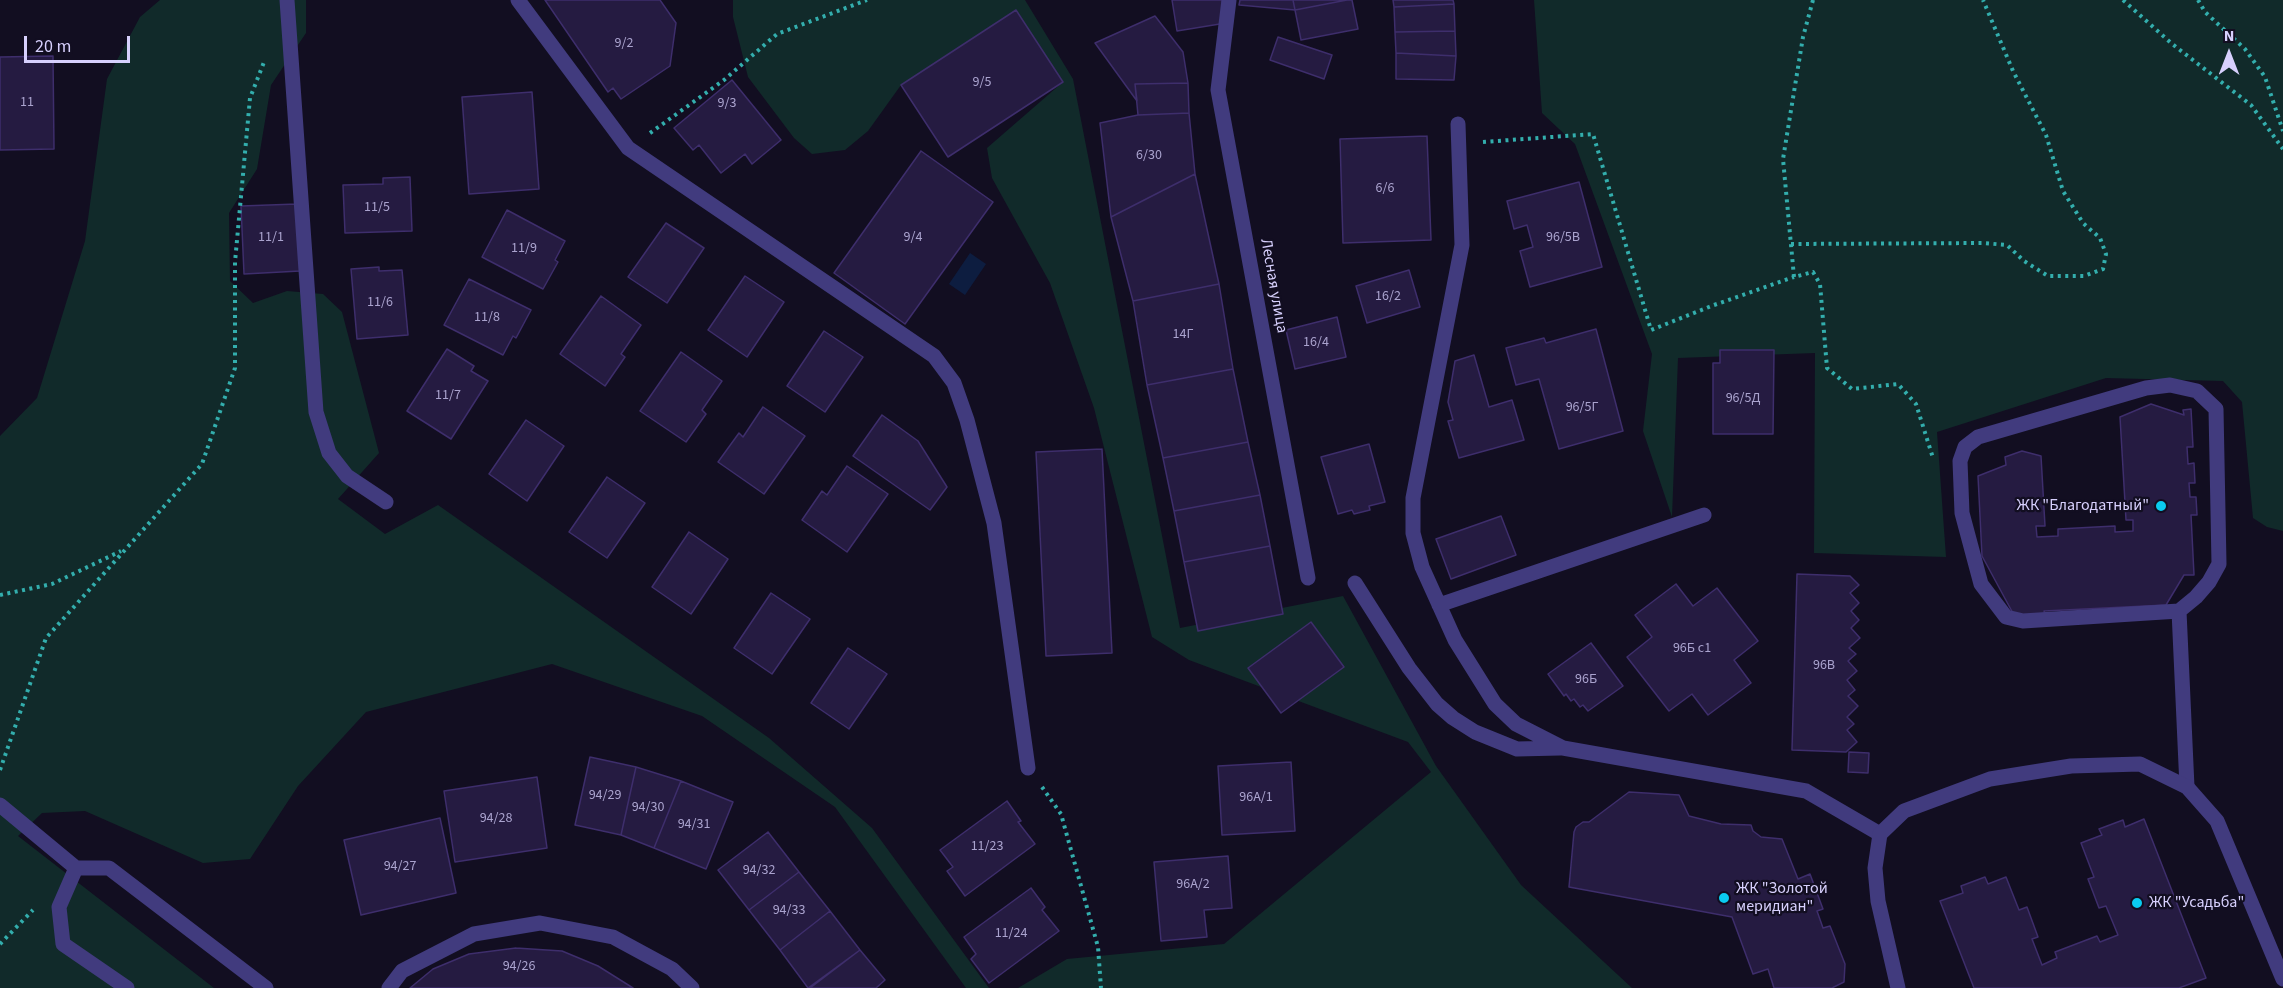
<!DOCTYPE html>
<html>
<head>
<meta charset="utf-8">
<style>
  body { margin:0 }
  #map { position:relative; width:2283px; height:988px; overflow:hidden; background:#120e21; font-family:"Source Sans 3",sans-serif }
  canvas { display:block }
  .north { position:absolute; left:2199px; top:24px; width:60px; height:60px; -webkit-text-stroke:4px #120e21; paint-order:stroke; rotate:0deg; font-size:16px; font-weight:700; line-height:24px; text-align:center; color:#d7d0fd }
  .north::after { content:''; display:block; margin:auto; width:21px; height:27px; background:#d7d0fd; clip-path:polygon(50% 0,100% 100%,50% 72%,0 100%) }
  .scale { position:absolute; left:24px; top:36px; width:106px; height:27px; box-sizing:border-box; border:3px solid #d7d0fd; border-top:0; padding-left:8px; font-size:18px; line-height:21px; white-space:nowrap; color:#d7d0fd; -webkit-text-stroke:4px #120e21; paint-order:stroke }
</style>
</head>
<body>
<div id="map">
<canvas width="2283" height="988"></canvas>
<div class="north">N</div>
<div class="scale">20 m</div>
</div>
<script>
const g = document.querySelector('canvas').getContext('2d');
g.lineJoin = 'round';
function paint(path, color) { g.fillStyle = color; g.fill(path, 'evenodd'); }
const shape = rows => new Path2D(rows.map(r => 'M' + r).join(''));
function strokePath(path, color, width, dash) { g.strokeStyle = color; g.lineWidth = width; g.lineCap = dash ? 'butt' : 'round'; g.setLineDash(dash || []); g.stroke(path); }
function label(font, color, halo, rows, align = 'center') {
  g.font = font + ' "Source Sans 3",sans-serif'; g.lineWidth = 4.5; g.setLineDash([]); g.textBaseline = 'middle'; g.strokeStyle = halo; g.fillStyle = color; for (const [text, x, y, turn = 0] of rows) {
    g.save(); g.translate(x, y); g.rotate((+turn || 0) * Math.PI / 180); g.textAlign = isNaN(turn) ? turn : align; if (halo) g.strokeText(text, 0, 0); g.fillText(text, 0, 0); g.restore();
  }
}
const green = shape([
  [160,0,306,0,306,33,271,85,257,169,229,213,230,281,253,303,287,291,323,294,342,312,379,453,338,499,385,534,438,505,769,738,872,828,989,988,966,988,835,807,702,716,552,664,366,712,298,786,250,859,203,863,85,811,42,813,18,836,214,988,0,988,0,436,37,398,85,241,107,79,140,17],
  [733,0,1025,0,1073,79,1180,628,1343,596,1436,766,1521,885,1632,988,1018,988,1067,959,1224,944,1431,772,1408,742,1189,660,1152,637,1094,408,1050,283,992,178,987,148,1063,82,1016,10,901,85,868,131,845,150,812,154,794,138,748,77,733,17],
  [1534,0,2283,0,2283,531,2267,527,2253,518,2242,402,2223,381,2106,378,1937,432,1946,557,1814,553,1815,353,1678,358,1672,517,1643,431,1652,354,1575,144,1542,113]
]);
const water = shape([
  [970,253,986,264,965,295,949,284]
]);
const building = shape([
  [545,0,660,0,676,23,670,66,621,99,613,88,608,92,545,0],
  [1172,0,1222,0,1226,23,1177,31,1172,0],
  [1240,0,1293,0,1295,10,1239,5,1240,0],
  [1293,0,1347,0,1295,10,1293,0],
  [1347,0,1352,0,1358,29,1301,40,1295,10,1347,0],
  [1393,0,1453,0,1454,4,1394,7,1393,0],
  [1454,4,1455,31,1395,32,1394,7,1454,4],
  [1016,10,1063,82,948,157,901,85,1016,10],
  [1155,16,1183,52,1188,83,1135,84,1137,101,1095,43,1155,16],
  [1455,31,1456,56,1396,53,1395,32,1455,31],
  [1278,37,1332,55,1324,79,1270,60,1278,37],
  [1396,53,1456,56,1454,80,1396,79,1396,53],
  [53,56,54,149,0,150,0,57,53,56],
  [732,80,781,140,752,164,745,154,721,173,699,145,693,150,674,128,732,80],
  [1188,83,1189,113,1138,115,1135,84,1188,83],
  [532,92,539,189,469,194,462,97,532,92],
  [1189,113,1195,174,1111,217,1100,123,1138,115,1189,113],
  [1427,136,1431,240,1343,243,1340,139,1427,136],
  [921,151,993,202,905,324,834,273,921,151],
  [1195,174,1219,284,1133,301,1111,217,1195,174],
  [410,177,412,231,345,233,343,185,383,184,383,178,410,177],
  [1579,182,1602,267,1530,287,1520,251,1533,247,1527,225,1514,229,1507,201,1579,182],
  [297,204,300,271,244,274,241,206,297,204],
  [507,210,565,241,555,260,558,262,543,289,482,257,507,210],
  [666,223,704,248,667,303,628,277,666,223],
  [379,267,379,271,402,270,408,335,357,339,351,269,379,267],
  [1409,270,1420,307,1367,323,1356,286,1409,270],
  [745,276,784,302,747,357,708,330,745,276],
  [469,279,531,310,516,338,513,336,503,355,444,325,469,279],
  [1219,284,1233,369,1147,385,1133,301,1219,284],
  [601,296,641,325,621,354,625,357,605,386,560,354,601,296],
  [1337,317,1346,357,1295,369,1286,330,1337,317],
  [1596,329,1623,431,1559,449,1539,379,1516,385,1506,348,1544,338,1546,343,1596,329],
  [824,331,863,357,825,412,787,386,824,331],
  [447,349,474,366,471,371,488,381,451,439,407,411,447,349],
  [1720,350,1774,350,1773,434,1713,434,1713,363,1720,363,1720,350],
  [681,352,722,381,702,410,706,414,686,442,640,411,681,352],
  [1474,355,1489,407,1512,400,1524,440,1459,458,1448,421,1453,420,1448,402,1455,361,1474,355],
  [1233,369,1248,442,1163,458,1147,385,1233,369],
  [2151,404,2184,415,2183,410,2191,409,2193,447,2187,447,2188,464,2194,463,2195,483,2189,483,2190,497,2196,497,2197,515,2191,515,2194,575,2184,575,2166,605,2044,611,2045,615,2015,617,1982,556,1978,476,2006,465,2005,457,2022,451,2041,456,2045,526,2036,526,2037,537,2058,536,2058,529,2115,526,2115,532,2133,531,2133,520,2126,520,2120,417,2151,404],
  [763,407,805,436,764,494,718,462,739,433,743,437,763,407],
  [882,415,918,441,947,487,930,510,853,456,882,415],
  [526,420,564,446,527,501,489,474,526,420],
  [1248,442,1260,495,1174,511,1163,458,1248,442],
  [1369,444,1385,502,1369,506,1370,510,1354,514,1352,510,1338,514,1321,457,1369,444],
  [1102,449,1112,653,1046,656,1036,452,1102,449],
  [847,466,888,494,847,552,802,520,822,491,827,495,847,466],
  [607,477,645,503,607,558,569,532,607,477],
  [1260,495,1270,546,1184,562,1174,511,1260,495],
  [1501,516,1516,555,1451,579,1436,539,1501,516],
  [689,532,728,559,691,614,652,587,689,532],
  [1270,546,1283,614,1198,631,1184,562,1270,546],
  [1797,574,1850,576,1859,585,1850,593,1859,603,1851,611,1859,620,1851,628,1860,638,1849,648,1856,654,1848,661,1857,671,1847,680,1855,690,1848,696,1858,706,1847,717,1854,724,1847,730,1857,742,1846,752,1792,750,1797,574],
  [1676,584,1693,606,1717,588,1758,641,1734,660,1751,683,1708,715,1692,694,1669,711,1627,657,1652,637,1635,615,1676,584],
  [771,593,810,619,772,674,734,648,771,593],
  [1311,622,1344,667,1281,713,1248,668,1311,622],
  [1591,643,1623,686,1588,711,1583,705,1580,707,1574,699,1571,701,1566,694,1564,696,1548,674,1591,643],
  [848,648,887,674,849,729,811,703,848,648],
  [1849,752,1869,753,1868,773,1848,772,1849,752],
  [590,757,636,767,621,835,575,825,590,757],
  [1291,762,1295,831,1222,835,1218,766,1291,762],
  [636,767,681,781,654,848,621,835,636,767],
  [537,777,547,848,455,862,444,791,537,777],
  [681,781,733,802,706,869,654,848,681,781],
  [1629,792,1679,795,1689,816,1721,824,1751,825,1753,831,1761,837,1782,839,1798,879,1810,874,1823,909,1817,911,1823,928,1830,926,1845,964,1844,982,1832,988,1774,988,1768,969,1753,974,1732,917,1569,887,1574,832,1576,827,1583,822,1589,822,1629,792],
  [1007,801,1021,821,1018,822,1035,844,965,896,947,871,953,867,940,850,1007,801],
  [440,818,456,893,361,915,344,840,440,818],
  [2144,819,2206,978,2179,988,1974,988,1940,901,1963,893,1961,886,1985,877,1988,884,2006,877,2019,910,2027,907,2038,937,2032,939,2042,965,2057,958,2055,952,2097,936,2100,942,2118,935,2106,906,2099,908,2088,879,2094,877,2081,843,2102,835,2099,829,2123,820,2125,827,2144,819],
  [768,832,799,872,749,910,718,870,768,832],
  [1228,856,1232,908,1204,910,1207,937,1161,941,1154,862,1228,856],
  [799,872,830,911,780,950,749,910,799,872],
  [1031,888,1045,907,1042,910,1059,931,989,983,971,959,976,954,964,937,1031,888],
  [830,911,860,950,808,988,780,950,830,911],
  [516,948,562,951,598,966,633,988,410,988,433,969,469,954,516,948],
  [860,950,885,980,876,988,810,988,860,950]
]);
const path = shape([
  [1813,0,1803,37,1783,159,1794,277,1813,272,1820,284,1827,368,1852,389,1898,384,1916,404,1933,458],
  [2123,0,2171,43,2251,105,2283,149],
  [2198,0,2205,12,2245,49,2265,77,2283,131],
  [650,133,724,80,777,34,867,0],
  [1483,142,1593,134,1651,330,1714,305,1794,277],
  [1791,244,1983,243,2007,245,2024,261,2048,276,2084,276,2103,269,2106,254,2100,238,2083,223,2063,191,2046,135,2013,71,1983,0],
  [0,595,52,584,121,551],
  [0,770,46,638,202,464,235,368,235,262,250,98,264,62],
  [1042,787,1061,814,1098,947,1101,988],
  [0,944,33,910]
]);
const lane = shape([
  [287,0,316,412,329,453,347,476,386,502],
  [518,0,628,148,934,356,954,383,967,420,994,523,1028,768],
  [1458,124,1462,245,1413,498,1413,533,1422,567,1455,640,1495,704,1516,724,1563,748,1806,791,1880,834],
  [1355,583,1409,668,1437,704,1453,718,1475,732,1517,749,1560,748],
  [1439,605,1704,515],
  [2179,611,2196,597,2209,582,2219,564,2216,409,2197,391,2170,385,2146,388,1978,437,1965,447,1960,461,1962,513,1981,584,2006,617,2023,621,2179,611,2187,787],
  [0,805,76,868],
  [127,988,63,944,59,907,76,868,109,868,266,988]
]);
const street = shape([
  [1229,0,1218,90,1308,578],
  [389,988,402,971,474,934,540,923,613,937,672,969,692,988],
  [1898,988,1878,901,1875,868,1880,834,1904,811,1990,779,2071,766,2140,764,2187,787,2217,821,2283,979]
]);
const markers = [
  [2161,506,6,"#0acbef"],
  [1724,898,6,"#0acbef"],
  [2137,903,6,"#0acbef"]
];
const numberNames = [
  ["9/2",624,44],
  ["9/5",982,83],
  ["11",27,103],
  ["9/3",727,104],
  ["6/30",1149,156],
  ["6/6",1385,189],
  ["11/5",377,208],
  ["11/1",271,238],
  ["9/4",913,238],
  ["96/5В",1563,238],
  ["11/9",524,249],
  ["16/2",1388,297],
  ["11/6",380,303],
  ["11/8",487,318],
  ["14Г",1183,335],
  ["16/4",1316,343],
  ["11/7",448,396],
  ["96/5Д",1743,399],
  ["96/5Г",1582,408],
  ["96Б с1",1692,649],
  ["96В",1824,666],
  ["96Б",1586,680],
  ["94/29",605,796],
  ["96А/1",1256,798],
  ["94/30",648,808],
  ["94/28",496,819],
  ["94/31",694,825],
  ["11/23",987,847],
  ["94/27",400,867],
  ["94/32",759,871],
  ["96А/2",1193,885],
  ["94/33",789,911],
  ["11/24",1011,934],
  ["94/26",519,967]
];
const streetNames = [
  ["Лесная улица",1273,286,80]
];
const poiNames = [
  ["ЖК \"Благодатный\"",2149,506,"right"],
  ["ЖК \"Золотой",1736,889],
  ["меридиан\"",1736,907],
  ["ЖК \"Усадьба\"",2149,903]
];
paint(green, '#112a2a');
paint(water, '#0d1d40');
paint(building, '#251b41');
strokePath(building, '#3e2e6c', 1.5);
strokePath(path, '#33aead', 4, [3, 4.5]);
strokePath(lane, '#413b7e', 15);
strokePath(street, '#413b7e', 15);
for (const [x, y, r, color] of markers) { const dot = new Path2D(); dot.arc(x, y, r, 0, 2 * Math.PI); g.fillStyle = color; g.fill(dot); strokePath(dot, '#120e21', 2); }
label('14px', '#aaa3ce', null, numberNames);
label('16px', '#d7d0fd', '#120e21', streetNames);
label('16px', '#d7d0fd', '#120e21', poiNames, 'left');
</script>
</body>
</html>
